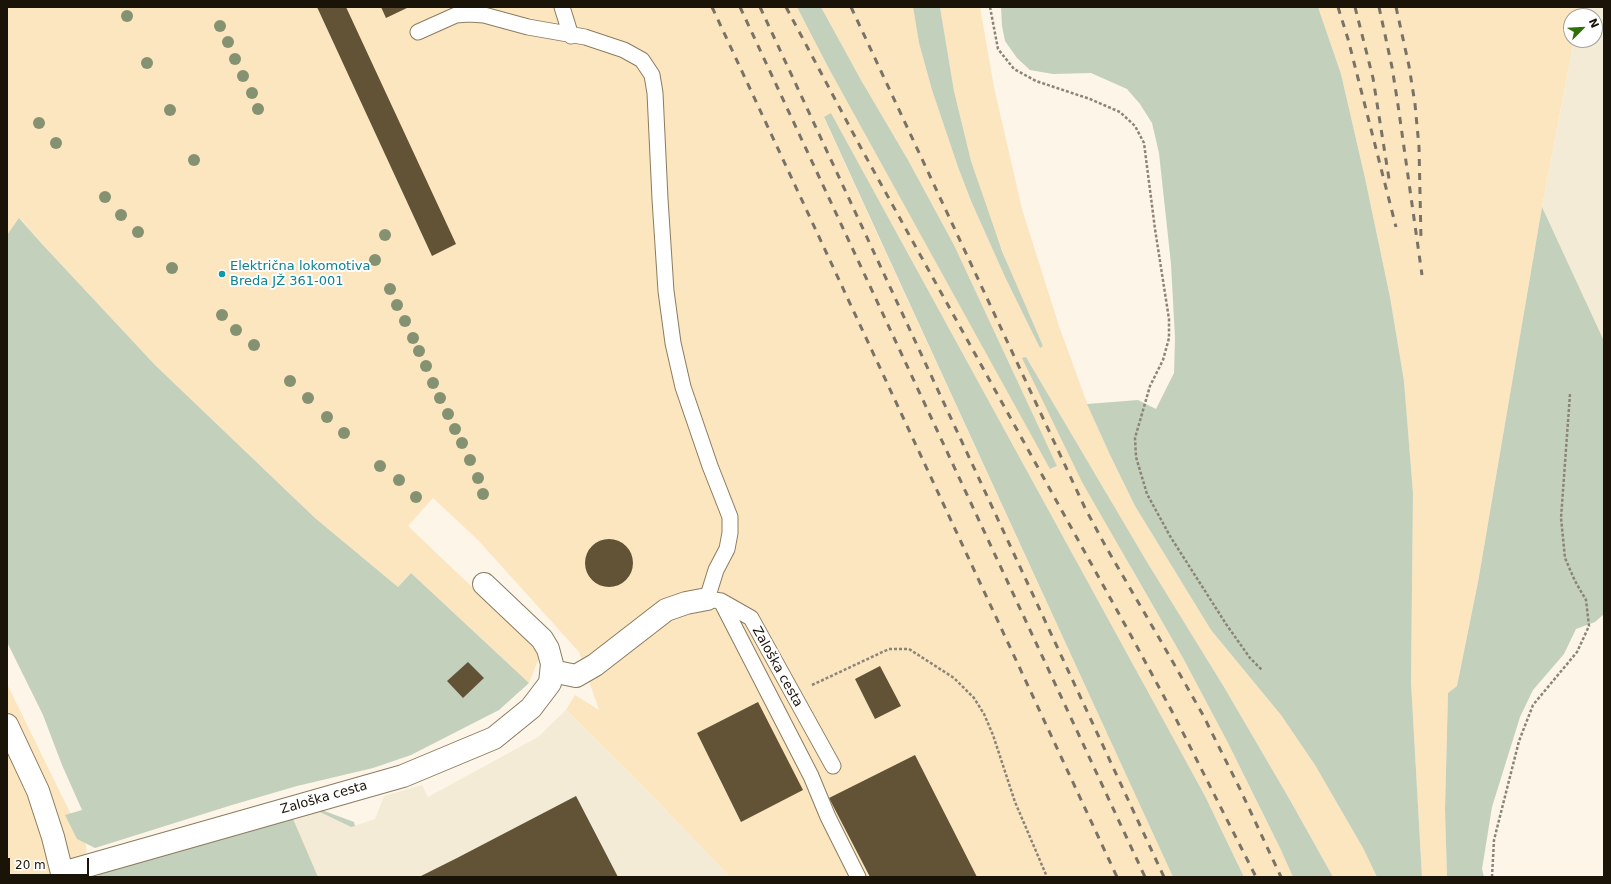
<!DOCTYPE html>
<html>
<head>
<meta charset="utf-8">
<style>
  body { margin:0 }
  #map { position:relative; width:1611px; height:884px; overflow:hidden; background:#fcf5e8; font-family:"DejaVu Sans",sans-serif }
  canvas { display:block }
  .frame { position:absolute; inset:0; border:8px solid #191308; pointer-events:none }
  .north { position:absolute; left:1563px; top:8px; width:40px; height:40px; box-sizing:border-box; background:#fff; border:1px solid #a3a19c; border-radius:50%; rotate:66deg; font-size:11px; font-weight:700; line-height:16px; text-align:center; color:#191308 }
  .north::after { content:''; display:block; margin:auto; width:14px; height:18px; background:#307007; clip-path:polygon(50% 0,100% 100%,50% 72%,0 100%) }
  .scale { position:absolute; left:8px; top:858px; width:81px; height:18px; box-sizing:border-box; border:2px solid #191308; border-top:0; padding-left:5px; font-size:12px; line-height:14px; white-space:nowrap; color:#191308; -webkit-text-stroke:3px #fff; paint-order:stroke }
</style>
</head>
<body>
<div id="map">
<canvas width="1611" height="884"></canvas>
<div class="frame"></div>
<div class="north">N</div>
<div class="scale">20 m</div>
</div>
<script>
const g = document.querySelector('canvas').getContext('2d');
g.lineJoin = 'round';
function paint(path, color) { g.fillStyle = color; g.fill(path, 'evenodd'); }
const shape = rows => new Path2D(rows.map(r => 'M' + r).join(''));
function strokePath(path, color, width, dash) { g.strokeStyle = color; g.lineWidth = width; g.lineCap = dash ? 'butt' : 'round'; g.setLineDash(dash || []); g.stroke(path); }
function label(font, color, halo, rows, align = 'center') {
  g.font = font + ' "DejaVu Sans",sans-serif'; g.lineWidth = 4; g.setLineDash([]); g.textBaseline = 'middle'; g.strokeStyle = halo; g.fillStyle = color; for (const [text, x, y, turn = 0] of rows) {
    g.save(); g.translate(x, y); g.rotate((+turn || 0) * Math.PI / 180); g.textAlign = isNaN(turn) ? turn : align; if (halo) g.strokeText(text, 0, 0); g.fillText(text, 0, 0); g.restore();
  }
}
const built = shape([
  [7,7,797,7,828,67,1051,469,1057,466,954,245,908,160,861,80,821,7,913,7,919,43,932,90,958,167,971,201,1005,277,1040,347,1043,346,1023,302,992,225,971,161,954,91,940,7,980,7,994,87,1022,209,1059,326,1087,403,1111,457,1135,506,1211,630,1281,715,1315,765,1363,848,1377,877,1333,877,1290,800,1224,687,1147,562,1026,357,1132,570,1183,658,1228,743,1280,848,1293,877,1244,877,1205,796,831,113,824,118,1173,877,730,877,632,775,566,710,575,695,599,710,579,652,478,540,433,498,408,526,536,648,539,658,529,683,411,573,398,587,315,518,155,365,42,244,20,218,7,235],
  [1318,7,1580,7,1578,16,1571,16,1571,40,1574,40,1542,207,1478,582,1457,686,1448,693,1445,810,1447,877,1422,877,1411,682,1413,493,1404,381,1390,297,1365,178,1341,74],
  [7,684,86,845,88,877,7,877]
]);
const industrial = shape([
  [1580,7,1604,7,1604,341,1542,207,1574,40,1595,40,1595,16,1578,16],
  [566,710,632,775,730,877,318,877,292,819,321,812,351,827,375,819,384,796,422,785,428,797,538,737]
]);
const green = shape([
  [797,7,821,7,861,80,908,160,954,245,1057,466,1050,469,828,67],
  [913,7,940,7,954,91,971,161,1002,251,1043,346,1040,348,1005,277,971,201,958,167,932,90,919,43],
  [1001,7,1318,7,1341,74,1365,178,1390,297,1404,381,1413,493,1411,682,1422,877,1377,877,1363,848,1315,765,1281,715,1211,630,1135,506,1111,457,1087,404,1138,400,1156,409,1174,373,1175,338,1171,264,1159,153,1152,123,1140,104,1127,89,1091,73,1053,74,1030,70,1017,58,1005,41,1002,26],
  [831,113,1205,796,1244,877,1173,877,824,117],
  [1542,207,1604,341,1604,614,1595,622,1576,629,1564,654,1533,690,1520,717,1492,807,1482,869,1484,877,1447,877,1445,810,1448,693,1457,686,1478,582],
  [19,218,42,244,155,365,315,518,398,587,411,573,529,683,499,710,411,755,373,768,297,786,232,805,95,848,77,839,65,815,82,810,62,765,43,715,7,642,7,235],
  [1026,357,1147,562,1224,687,1290,800,1333,877,1293,877,1280,848,1228,743,1183,658,1082,482,1022,358],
  [319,809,354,822,355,826,351,827,320,812,293,819,318,877,96,877,100,874]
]);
const building = shape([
  [317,7,346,7,456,244,432,256],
  [381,7,409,7,386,18],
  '585 563a24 24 0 1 1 48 0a24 24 0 1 1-48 0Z',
  [468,662,484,678,463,698,447,681],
  [880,666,901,706,875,719,855,679],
  [758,702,803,790,741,822,697,733],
  [915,755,977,877,870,877,829,798],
  [576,796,618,877,419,877,457,858]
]);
const path = shape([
  [990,7,998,49,1014,69,1036,81,1090,99,1120,112,1135,126,1144,143,1155,229,1169,319,1169,338,1163,360,1150,386,1135,438,1136,457,1147,494,1170,536,1226,624,1250,658,1262,670],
  [812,685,889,649,909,649,954,678,974,698,984,714,993,735,1015,802,1047,877],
  [1492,877,1494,840,1519,741,1533,705,1577,652,1589,626,1586,600,1575,581,1565,558,1561,518,1570,394]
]);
const service = shape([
  [562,7,571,36],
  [418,32,456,15,469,14,484,15,528,27,585,37,624,50,642,60,652,75,655,93,660,199,666,291,673,343,683,387,710,466,730,517,730,533,727,549,716,570,707,599,721,601,751,618,833,766],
  [721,601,811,776,828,817,858,877]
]);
const minor = shape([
  [552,671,576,676,595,665,666,610,686,603,707,599],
  [7,725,38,791,53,837,63,877],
  [62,873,403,776,494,738,531,708,550,683,552,664,548,649,542,639,484,584]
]);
const rail = shape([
  [712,7,1117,877],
  [740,7,1145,877],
  [760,7,1164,877],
  [786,7,861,148,1134,641,1175,717,1256,877],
  [851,7,1085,508,1106,547,1162,643,1203,715,1240,789,1281,877],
  [1338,7,1348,39,1396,227],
  [1355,7,1373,78,1389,179],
  [1379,7,1392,67,1398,105,1422,275],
  [1396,7,1409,66,1415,104,1419,147,1421,239]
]);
const trees = [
  [127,16],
  [220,26],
  [228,42],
  [235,59],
  [147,63],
  [243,76],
  [252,93],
  [258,109],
  [170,110],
  [39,123],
  [56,143],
  [194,160],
  [105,197],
  [121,215],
  [138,232],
  [385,235],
  [375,260],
  [172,268],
  [390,289],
  [397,305],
  [222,315],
  [405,321],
  [236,330],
  [413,338],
  [254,345],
  [419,351],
  [426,366],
  [290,381],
  [433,383],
  [308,398],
  [440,398],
  [448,414],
  [327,417],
  [455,429],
  [344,433],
  [462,443],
  [470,460],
  [380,466],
  [478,478],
  [399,480],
  [483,494],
  [416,497]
];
const markers = [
  [222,274,4,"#0f9aa8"]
];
const cultureNames = [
  ["Električna lokomotiva",230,267],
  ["Breda JŽ 361-001",230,282]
];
const streetNames = [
  ["Zaloška cesta",777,667,61],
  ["Zaloška cesta",324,798,-16]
];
paint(built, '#fce6bf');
paint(industrial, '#f4ebd6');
paint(green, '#c3d0bc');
paint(building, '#625337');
strokePath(service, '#8c7c5f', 17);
strokePath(minor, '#8c7c5f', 24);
strokePath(path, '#8b8579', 2.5, [3, 2]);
strokePath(service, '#fff', 15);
strokePath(minor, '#fff', 22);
strokePath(rail, '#797367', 3, [7, 7]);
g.fillStyle = '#859271';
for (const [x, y] of trees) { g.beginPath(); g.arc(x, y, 6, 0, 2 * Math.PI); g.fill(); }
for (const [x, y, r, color] of markers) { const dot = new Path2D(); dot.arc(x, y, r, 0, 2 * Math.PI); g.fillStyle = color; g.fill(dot); strokePath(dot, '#fff', 1.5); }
label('13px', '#0d838f', '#fff', cultureNames, 'left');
label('13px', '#191308', '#fff', streetNames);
</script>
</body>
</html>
